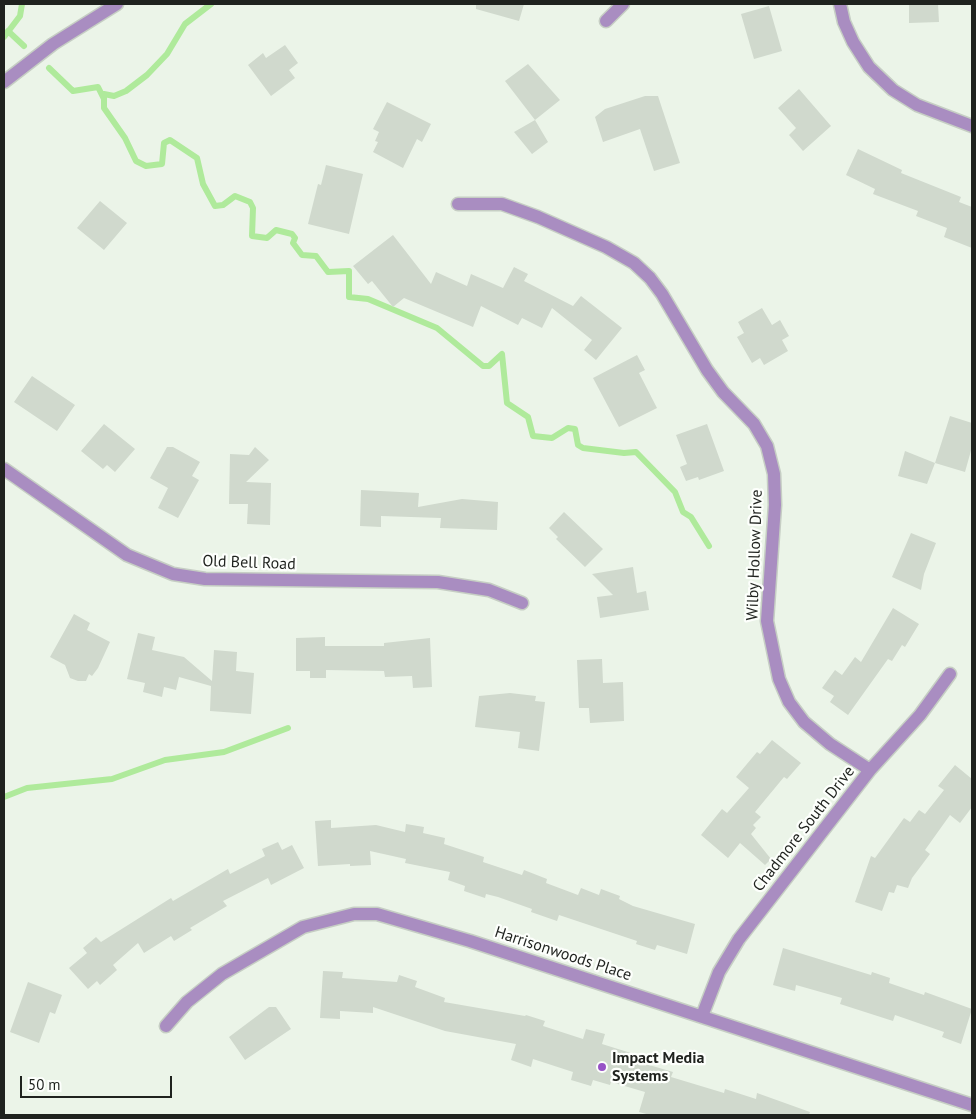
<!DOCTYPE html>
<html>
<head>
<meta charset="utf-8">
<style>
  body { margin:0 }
  #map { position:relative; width:976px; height:1119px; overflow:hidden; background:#ebf4e8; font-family:"PT Sans",sans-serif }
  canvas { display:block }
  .frame { position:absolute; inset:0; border:5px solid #1f221e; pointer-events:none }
  .scale { position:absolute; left:20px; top:1076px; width:152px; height:22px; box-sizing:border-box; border:2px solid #1f221e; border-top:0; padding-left:6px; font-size:15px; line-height:18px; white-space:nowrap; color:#1f221e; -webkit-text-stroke:4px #fdfffc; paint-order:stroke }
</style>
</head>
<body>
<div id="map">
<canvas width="976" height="1119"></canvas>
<div class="frame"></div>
<div class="scale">50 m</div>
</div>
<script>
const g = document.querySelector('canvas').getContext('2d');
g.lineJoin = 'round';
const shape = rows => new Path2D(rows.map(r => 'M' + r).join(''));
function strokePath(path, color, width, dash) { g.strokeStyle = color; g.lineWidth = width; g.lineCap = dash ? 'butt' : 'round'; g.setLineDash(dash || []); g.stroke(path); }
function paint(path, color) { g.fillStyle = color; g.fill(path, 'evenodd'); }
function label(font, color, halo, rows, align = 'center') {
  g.font = font + ' "PT Sans",sans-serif'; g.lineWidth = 4.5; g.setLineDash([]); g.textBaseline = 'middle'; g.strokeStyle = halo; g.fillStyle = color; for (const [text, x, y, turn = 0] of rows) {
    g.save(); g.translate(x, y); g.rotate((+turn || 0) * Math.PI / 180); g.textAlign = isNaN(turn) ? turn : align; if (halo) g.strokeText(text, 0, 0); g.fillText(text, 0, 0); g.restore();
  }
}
const stream = shape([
  [8,31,24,46],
  [4,37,20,16,22,4],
  [49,68,73,91,98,87,104,99,104,108,125,138,136,161,146,166,162,164,164,143,170,140,197,158,203,184,215,206,223,205,235,196,250,202,253,208,252,236,267,238,276,230,292,234,295,238,293,243,302,255,316,256,328,272,349,271,349,297,368,299,437,328,483,366,489,366,502,354,507,403,528,417,533,436,552,438,568,428,575,429,578,445,583,448,624,453,636,452,675,492,683,512,691,517,709,546],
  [104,99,104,94,114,96,126,91,147,75,167,54,185,24,211,4],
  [4,797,27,788,112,779,165,760,224,752,288,728]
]);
const building = shape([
  [476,4,524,4,519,21,476,9],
  [909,4,938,4,939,22,909,23],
  [769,6,782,51,754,59,741,14],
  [285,45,298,63,289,70,295,78,271,96,248,65,263,53,266,58],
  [528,64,560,100,535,120,505,81],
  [799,89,831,126,803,151,789,135,796,128,778,108],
  [645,96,658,96,680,163,654,171,640,129,603,142,595,117,605,109],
  [387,102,431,124,422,142,417,139,403,168,373,152,378,142,375,141,379,132,373,129],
  [535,120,548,142,532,154,514,132],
  [858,149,902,170,901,173,961,197,959,202,972,207,972,248,944,237,947,228,916,216,918,211,873,194,875,189,846,175],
  [326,165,363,174,349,234,308,224,318,184,321,185],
  [100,201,127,223,104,250,77,228],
  [393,235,431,284,436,272,467,286,471,274,503,288,514,267,528,274,524,281,573,306,581,296,622,328,596,360,584,350,592,340,552,308,542,328,522,318,518,325,481,306,473,327,404,298,393,307,372,281,368,284,353,266],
  [762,308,772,325,780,320,789,336,782,340,788,351,764,365,760,358,752,363,737,337,744,333,738,322],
  [637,355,645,370,639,373,657,408,619,427,593,378],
  [32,376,75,405,57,431,14,402],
  [950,416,972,423,972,447,965,472,935,463],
  [104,424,135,449,115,472,107,465,103,469,81,451],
  [707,424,724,471,699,480,698,477,686,481,680,467,687,464,676,435],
  [167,447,173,447,200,462,192,476,199,480,178,518,158,508,168,488,150,478],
  [255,447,269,460,246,482,271,483,270,525,247,524,248,504,229,504,230,454,249,455],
  [905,451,935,463,927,484,898,476],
  [361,490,419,493,418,507,462,499,498,502,497,530,440,528,441,518,381,516,381,527,360,526],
  [564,512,603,549,585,567,556,539,558,537,549,528],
  [911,533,936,543,924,574,921,590,892,577],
  [633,567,637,593,646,591,649,610,600,618,597,597,613,595,592,574],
  [893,608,919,624,905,647,902,645,892,661,888,659,848,715,830,702,834,696,822,688,835,670,842,675,855,657,861,662],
  [74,614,90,623,87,630,110,642,98,668,92,676,89,674,86,681,78,681,70,678,65,665,50,657],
  [138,633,155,637,152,650,184,657,212,681,214,650,237,652,236,671,254,673,251,714,210,711,211,686,179,677,176,690,164,687,162,697,143,692,145,683,127,679],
  [325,637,325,646,384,646,384,643,430,638,432,687,413,688,412,676,385,677,384,671,326,670,326,678,310,678,310,671,296,671,296,638],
  [602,659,603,683,623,682,624,721,590,723,589,708,579,708,577,660],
  [510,693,536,696,535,701,545,702,539,751,518,748,520,732,475,727,479,696],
  [772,740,801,763,787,779,784,777,755,812,761,817,753,825,756,828,751,834,771,859,765,865,740,843,728,858,701,835,722,809,727,813,749,788,736,777,757,752,760,754],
  [955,765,972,779,972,807,960,823,950,815,925,850,930,854,912,878,908,888,897,885,894,893,889,892,882,911,855,902,871,856,875,858,904,818,910,822,919,810,925,814,944,790,938,786],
  [331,820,331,828,376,825,405,832,406,824,424,827,423,833,445,838,444,844,484,857,483,862,522,875,524,870,547,879,546,883,578,895,581,888,599,895,601,889,620,896,619,899,633,906,695,924,687,954,657,945,655,950,636,944,637,941,559,915,557,921,531,912,532,909,498,897,486,894,485,898,464,891,465,886,448,880,450,872,405,863,406,859,370,851,371,865,350,866,350,864,318,866,315,821],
  [278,842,282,850,292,845,304,868,271,885,268,878,223,901,227,906,190,928,192,930,174,941,171,936,144,953,138,943,113,965,117,970,100,985,97,981,88,989,69,968,87,953,83,948,96,937,101,942,171,898,173,901,228,869,230,874,265,856,262,849],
  [783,948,871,975,872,972,890,978,889,983,924,995,925,992,972,1009,961,1044,942,1037,944,1032,895,1015,893,1021,840,1004,842,998,796,985,795,991,773,985],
  [323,971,343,972,342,978,397,982,399,975,417,981,415,987,445,998,444,1002,525,1016,526,1015,545,1021,543,1026,583,1039,586,1029,605,1034,602,1044,634,1054,632,1060,673,1072,671,1077,724,1093,725,1089,756,1099,757,1093,810,1112,809,1115,650,1115,639,1112,645,1092,611,1082,610,1085,593,1080,591,1086,571,1080,573,1072,533,1059,531,1067,511,1060,516,1044,445,1031,373,1007,373,1013,340,1011,340,1019,320,1018],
  [28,982,62,995,55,1014,50,1012,39,1043,10,1032],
  [269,1007,276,1007,291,1029,245,1060,229,1037]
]);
const minor = shape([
  [840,4,844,22,853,42,869,67,893,90,917,105,972,126],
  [606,21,623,4],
  [4,82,53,44,117,4],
  [458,204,502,204,538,217,606,247,634,263,650,278,662,294,707,370,723,392,754,424,767,446,774,474,775,505,767,621,779,679,789,702,804,722,830,744,870,770],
  [4,469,127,555,173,574,205,579,438,582,489,590,522,603],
  [702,1016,719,972,739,939,870,770,920,715,950,674],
  [166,1026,187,1002,222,974,303,927,354,914,377,914,470,941,972,1105]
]);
const markers = [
  [602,1067,5,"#9752c6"]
];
const streetNames = [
  ["Wilby Hollow Drive",755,555,-88],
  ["Old Bell Road",249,563,2],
  ["Chadmore South Drive",804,829,-52],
  ["Harrisonwoods Place",563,954,18]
];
const poiNames = [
  ["Impact Media",612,1058],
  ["Systems",612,1076]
];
strokePath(stream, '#afea9b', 6);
paint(building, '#d0d9cd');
strokePath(minor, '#c6cec4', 15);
strokePath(minor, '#a98dc1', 12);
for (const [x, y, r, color] of markers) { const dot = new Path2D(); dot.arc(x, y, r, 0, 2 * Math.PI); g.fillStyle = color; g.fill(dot); strokePath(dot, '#fdfffc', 2); }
label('16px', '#1f221e', '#fdfffc', streetNames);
label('bold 16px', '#1f221e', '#fdfffc', poiNames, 'left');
</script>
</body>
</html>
